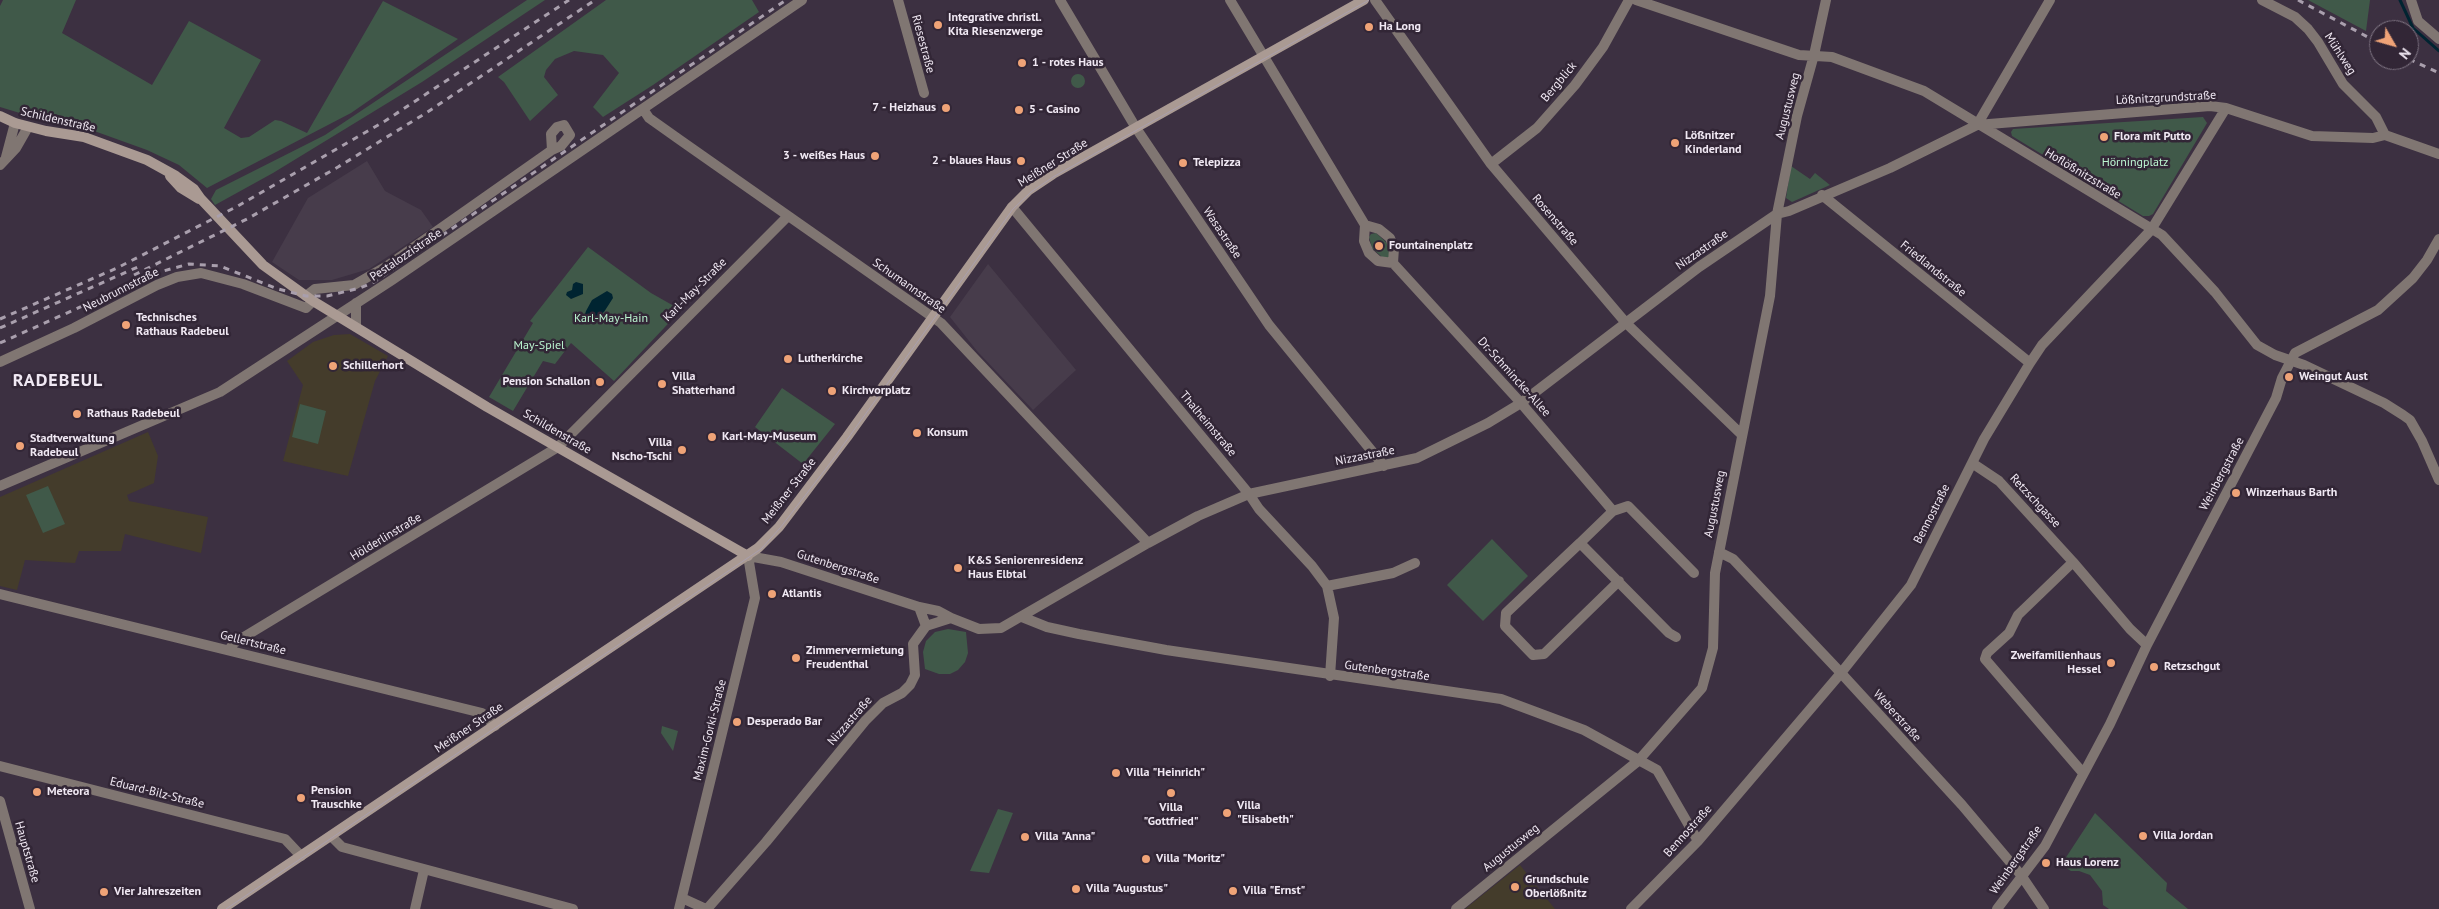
<!DOCTYPE html>
<html>
<head>
<meta charset="utf-8">
<style>
  body { margin:0 }
  #map { position:relative; width:2439px; height:909px; overflow:hidden; background:#3c3041; font-family:"PT Sans",sans-serif }
  canvas { display:block }
  .north { position:absolute; left:2369px; top:20px; width:50px; height:50px; box-sizing:border-box; background:#322636; border:1px solid #7e7482; border-radius:50%; rotate:128deg; font-size:14px; font-weight:700; line-height:20px; text-align:center; color:#f0e8f3 }
  .north::after { content:''; display:block; margin:auto; width:18px; height:22px; background:#efa377; clip-path:polygon(50% 0,100% 100%,50% 72%,0 100%) }
</style>
</head>
<body>
<div id="map">
<canvas width="2439" height="909"></canvas>
<div class="north">N</div>
</div>
<script>
const g = document.querySelector('canvas').getContext('2d');
g.lineJoin = 'round';
function paint(path, color) { g.fillStyle = color; g.fill(path, 'evenodd'); }
const shape = rows => new Path2D(rows.map(r => 'M' + r).join(''));
function strokePath(path, color, width, dash) { g.strokeStyle = color; g.lineWidth = width; g.lineCap = dash ? 'butt' : 'round'; g.setLineDash(dash || []); g.stroke(path); }
function label(font, color, halo, rows, align = 'center') {
  g.font = font + ' "PT Sans",sans-serif'; g.lineWidth = 5; g.setLineDash([]); g.textBaseline = 'middle'; g.strokeStyle = halo; g.fillStyle = color; for (const [text, x, y, turn = 0] of rows) {
    g.save(); g.translate(x, y); g.rotate((+turn || 0) * Math.PI / 180); g.textAlign = isNaN(turn) ? turn : align; if (halo) g.strokeText(text, 0, 0); g.fillText(text, 0, 0); g.restore();
  }
}
const industrial = shape([
  [367,161,385,191,421,210,433,227,369,269,332,280,299,280,272,262,308,198],
  [988,264,1076,370,1033,410,977,351,950,317]
]);
const education = shape([
  [350,334,388,356,375,381,348,476,283,461,303,385,287,361,313,342,334,335],
  [148,432,158,456,154,483,127,495,129,501,208,517,201,553,125,534,121,551,79,551,75,563,25,560,17,590,0,586,0,497],
  [1520,865,1555,909,1465,909]
]);
const green = shape([
  [3,0,76,0,62,33,152,85,189,21,261,60,224,128,241,138,249,137,275,120,281,121,307,133,383,1,458,39,351,113,207,188,179,165,147,150,97,132,33,117,0,107,0,6],
  [527,0,545,0,422,82,273,173,215,205,211,199,216,190,325,135],
  [606,0,752,0,759,12,653,85,603,117,593,107,619,73,603,55,574,51,555,59,546,70,544,77,558,95,530,121,504,82,498,77],
  [2308,0,2370,0,2366,31],
  '1071 81a7 7 0 1 1 14 0a7 7 0 1 1-14 0Z',
  [2203,117,2207,123,2153,214,2149,216,2143,216,2012,136,2011,132,2013,129],
  [1791,166,1810,179,1815,173,1830,185,1792,202,1786,198],
  [1376,233,1387,243,1390,258,1383,258,1372,248,1369,237,1371,234],
  [588,247,651,293,681,310,614,381,571,343,555,364,543,361,513,411,489,397,533,323,530,321],
  [782,388,835,424,803,464,755,427],
  [300,404,326,411,318,444,292,437],
  [48,486,65,524,43,533,26,495],
  [1492,539,1528,576,1483,621,1447,585],
  [948,629,966,632,968,653,965,662,958,670,950,674,939,674,925,669,923,652,926,641,935,632],
  [662,726,678,731,673,751,661,733],
  [998,809,1013,813,989,873,970,871],
  [2095,813,2167,883,2166,891,2188,909,2109,909,2103,905,2102,891,2090,875,2079,871,2071,871,2061,865]
]);
const water = shape([
  [576,282,583,284,583,294,571,299,566,295,567,292,572,290,573,284],
  [607,291,612,294,613,298,604,312,591,322,584,317,586,311,592,300]
]);
const stream = shape([
  [2400,0,2413,28,2439,51]
]);
const street = shape([
  [898,0,924,93],
  [1060,0,1136,128,1269,325,1384,466],
  [1230,0,1365,225],
  [1375,0,1491,164,1626,323,1741,434],
  [1636,0,1799,55,1832,57,1924,91,2162,235,2215,292,2257,345,2275,355,2304,365,2384,403,2403,415,2410,420,2422,441,2439,480],
  [2262,0,2295,17,2308,29,2318,42,2343,84,2376,117,2385,135],
  [2411,0,2418,21,2439,39],
  [643,109,649,118,680,140,941,323,1148,543],
  [1977,125,2210,106,2226,108,2312,136,2373,138,2385,135,2439,154],
  [6,157,15,123],
  [1491,164,1537,128,1575,85,1603,47,1629,0],
  [0,165,16,148,28,127],
  [1822,195,2030,363],
  [1012,207,1249,494,1259,509,1312,566,1327,586,1334,618,1330,676],
  [1365,225,1379,229,1390,238,1394,248,1393,263,1378,261,1369,253,1364,241,1365,225],
  [1393,263,1521,403,1613,511],
  [306,296,315,289,354,285,387,266,552,150,561,146,570,135,564,125,557,127,551,134,552,150],
  [356,327,356,303],
  [0,362,74,328,157,285,177,277,201,273,243,284,306,308,313,301],
  [1972,463,1999,481,2073,562,2130,629,2147,645],
  [0,486,220,392,392,280,802,0],
  [1580,543,1506,613,1505,626,1533,655,1544,654,1619,581],
  [1719,552,1733,559,1841,673,1962,805,2021,875,2044,909],
  [2073,562,2018,615,2009,633,1987,653,1985,659,2083,773],
  [1327,586,1393,573,1415,563],
  [0,594,482,713,495,726],
  [919,607,938,611,951,618],
  [1022,617,1047,627,1079,634,1166,650,1501,699,1584,730,1657,770,1698,841],
  [1676,637,1669,633,1580,543,1613,511,1628,506,1694,573],
  [229,650,234,643,558,447,788,216],
  [0,766,285,839,301,856],
  [0,801,30,909],
  [331,836,342,847,573,909],
  [682,898,706,909],
  [415,909,424,870],
  [679,909,755,598,748,556,781,562,919,607,926,626],
  [707,909,766,842,865,721,883,703,902,693,910,685,915,675,913,644,926,626,951,618,979,629,1001,628,1148,543,1198,516,1249,494,1417,458,1488,423,1521,403,1699,267,1777,214,1789,211,1890,168,1977,125,2050,0],
  [1456,909,1638,761,1702,688,1713,648,1715,573,1770,296,1777,214,1797,116,1814,55,1826,0],
  [1631,909,1698,841,1841,673,1911,585,1984,439,2030,363,2042,345,2151,230,2226,108],
  [1997,909,2045,846,2110,724,2147,645,2276,398,2282,378,2295,353,2378,310,2413,278,2427,260,2439,239]
]);
const secondary = shape([
  [0,116,15,123,46,131,84,137,147,160,176,176,194,189,201,199,263,265,313,301,487,407,748,556],
  [170,176,181,188,199,199],
  [222,909,758,548,779,527,847,437,1012,207,1029,190,1053,174,1364,0]
]);
const tram = shape([
  [226,909,761,549,780,528,831,462,1013,209,1031,192,1053,177,1369,0]
]);
const rail = shape([
  [2298,0,2379,43],
  [2409,59,2439,73],
  [134,275,247,219,338,167,426,113,595,0],
  [0,319,117,268,236,207,385,121,569,0],
  [0,328,140,266],
  [0,343,156,273,189,264,220,266,278,289,306,296,327,296,360,288,374,282,786,0]
]);
const markers = [
  [938,25,5,"#efa377"],
  [1369,27,5,"#efa377"],
  [1022,63,5,"#efa377"],
  [946,108,5,"#efa377"],
  [1019,110,5,"#efa377"],
  [2104,137,5,"#efa377"],
  [1675,143,5,"#efa377"],
  [875,156,5,"#efa377"],
  [1021,161,5,"#efa377"],
  [1183,163,5,"#efa377"],
  [1379,246,5,"#efa377"],
  [126,325,5,"#efa377"],
  [788,359,5,"#efa377"],
  [333,366,5,"#efa377"],
  [2289,377,5,"#efa377"],
  [600,382,5,"#efa377"],
  [662,384,5,"#efa377"],
  [832,391,5,"#efa377"],
  [77,414,5,"#efa377"],
  [917,433,5,"#efa377"],
  [712,437,5,"#efa377"],
  [20,446,5,"#efa377"],
  [682,450,5,"#efa377"],
  [2236,493,5,"#efa377"],
  [958,568,5,"#efa377"],
  [772,594,5,"#efa377"],
  [796,658,5,"#efa377"],
  [2111,663,5,"#efa377"],
  [2154,667,5,"#efa377"],
  [737,722,5,"#efa377"],
  [1116,773,5,"#efa377"],
  [37,792,5,"#efa377"],
  [1171,793,5,"#efa377"],
  [301,798,5,"#efa377"],
  [1227,813,5,"#efa377"],
  [2143,836,5,"#efa377"],
  [1025,837,5,"#efa377"],
  [1146,859,5,"#efa377"],
  [2046,863,5,"#efa377"],
  [1515,887,5,"#efa377"],
  [1076,889,5,"#efa377"],
  [1233,891,5,"#efa377"],
  [104,892,5,"#efa377"]
];
const poiNames = [
  ["Integrative christl.",948,18],
  ["Kita Riesenzwerge",948,32],
  ["Ha Long",1379,27],
  ["1 - rotes Haus",1032,63],
  ["7 - Heizhaus",936,108,"right"],
  ["5 - Casino",1029,110],
  ["Lößnitzer",1685,136],
  ["Kinderland",1685,150],
  ["Flora mit Putto",2114,137],
  ["3 - weißes Haus",865,156,"right"],
  ["2 - blaues Haus",1011,161,"right"],
  ["Telepizza",1193,163],
  ["Fountainenplatz",1389,246],
  ["Technisches",136,318],
  ["Rathaus Radebeul",136,332],
  ["Lutherkirche",798,359],
  ["Schillerhort",343,366],
  ["Villa",672,377],
  ["Shatterhand",672,391],
  ["Weingut Aust",2299,377],
  ["Pension Schallon",590,382,"right"],
  ["Kirchvorplatz",842,391],
  ["Rathaus Radebeul",87,414],
  ["Konsum",927,433],
  ["Karl-May-Museum",722,437],
  ["Stadtverwaltung",30,439],
  ["Radebeul",30,453],
  ["Villa",672,443,"right"],
  ["Nscho-Tschi",672,457,"right"],
  ["Winzerhaus Barth",2246,493],
  ["K&S Seniorenresidenz",968,561],
  ["Haus Elbtal",968,575],
  ["Atlantis",782,594],
  ["Zimmervermietung",806,651],
  ["Freudenthal",806,665],
  ["Zweifamilienhaus",2101,656,"right"],
  ["Hessel",2101,670,"right"],
  ["Retzschgut",2164,667],
  ["Desperado Bar",747,722],
  ["Villa \"Heinrich\"",1126,773],
  ["Pension",311,791],
  ["Trauschke",311,805],
  ["Meteora",47,792],
  ["Villa",1237,806],
  ["\"Elisabeth\"",1237,820],
  ["Villa",1171,808,"center"],
  ["\"Gottfried\"",1171,822,"center"],
  ["Villa Jordan",2153,836],
  ["Villa \"Anna\"",1035,837],
  ["Villa \"Moritz\"",1156,859],
  ["Haus Lorenz",2056,863],
  ["Grundschule",1525,880],
  ["Oberlößnitz",1525,894],
  ["Villa \"Augustus\"",1086,889],
  ["Villa \"Ernst\"",1243,891],
  ["Vier Jahreszeiten",114,892]
];
const streetNames = [
  ["Riesestraße",923,44,75],
  ["Mühlweg",2340,54,57],
  ["Bergblick",1559,82,-50],
  ["Lößnitzgrundstraße",2166,98,-3],
  ["Augustusweg",1788,106,-76],
  ["Schildenstraße",58,120,13],
  ["Meißner Straße",1053,163,-32],
  ["Hoflößnitzstraße",2083,174,31],
  ["Rosenstraße",1555,220,49],
  ["Wasastraße",1222,233,56],
  ["Nizzastraße",1702,250,-35],
  ["Pestalozzistraße",406,255,-34],
  ["Friedlandstraße",1933,269,39],
  ["Schumannstraße",909,286,35],
  ["Neubrunnstraße",121,290,-27],
  ["Karl-May-Straße",695,290,-45],
  ["Dr.-Schmincke-Allee",1514,377,48],
  ["Thalheimstraße",1208,424,50],
  ["Schildenstraße",557,432,30],
  ["Nizzastraße",1365,456,-11],
  ["Weinbergstraße",2222,474,-62],
  ["Meißner Straße",789,491,-52],
  ["Retzschgasse",2035,501,47],
  ["Augustusweg",1715,504,-79],
  ["Bennostraße",1932,514,-63],
  ["Hölderlinstraße",386,537,-31],
  ["Gutenbergstraße",838,567,18],
  ["Gellertstraße",253,643,14],
  ["Gutenbergstraße",1387,671,8],
  ["Weberstraße",1897,716,48],
  ["Nizzastraße",850,721,-49],
  ["Meißner Straße",469,728,-34],
  ["Maxim-Gorki-Straße",710,730,-76],
  ["Eduard-Bilz-Straße",157,793,14],
  ["Bennostraße",1688,831,-48],
  ["Augustusweg",1511,848,-39],
  ["Hauptstraße",27,852,74],
  ["Weinbergstraße",2016,860,-55]
];
const parkNames = [
  ["Hörningplatz",2135,163],
  ["Karl-May-Hain",611,319],
  ["May-Spiel",539,346]
];
const districtNames = [
  ["RADEBEUL",58,381]
];
paint(industrial, '#473c4b');
paint(education, '#443c2b');
paint(green, '#405949');
paint(water, '#002431');
strokePath(stream, '#002431', 3);
strokePath(street, '#807672', 10);
strokePath(secondary, '#aa9a93', 10);
strokePath(tram, '#a99fad', 1);
strokePath(rail, '#a99fad', 3, [6, 6]);
for (const [x, y, r, color] of markers) { const dot = new Path2D(); dot.arc(x, y, r, 0, 2 * Math.PI); g.fillStyle = color; g.fill(dot); strokePath(dot, '#322636', 2); }
label('bold 12px', '#f0e8f3', '#322636', poiNames, 'left');
label('12px', '#f0e8f3', '#322636', streetNames);
label('12px', '#bbf5d0', '#322636', parkNames);
g.letterSpacing = '1px';
label('bold 18px', '#f0e8f3', '#322636', districtNames);
g.letterSpacing = '0px';
</script>
</body>
</html>
